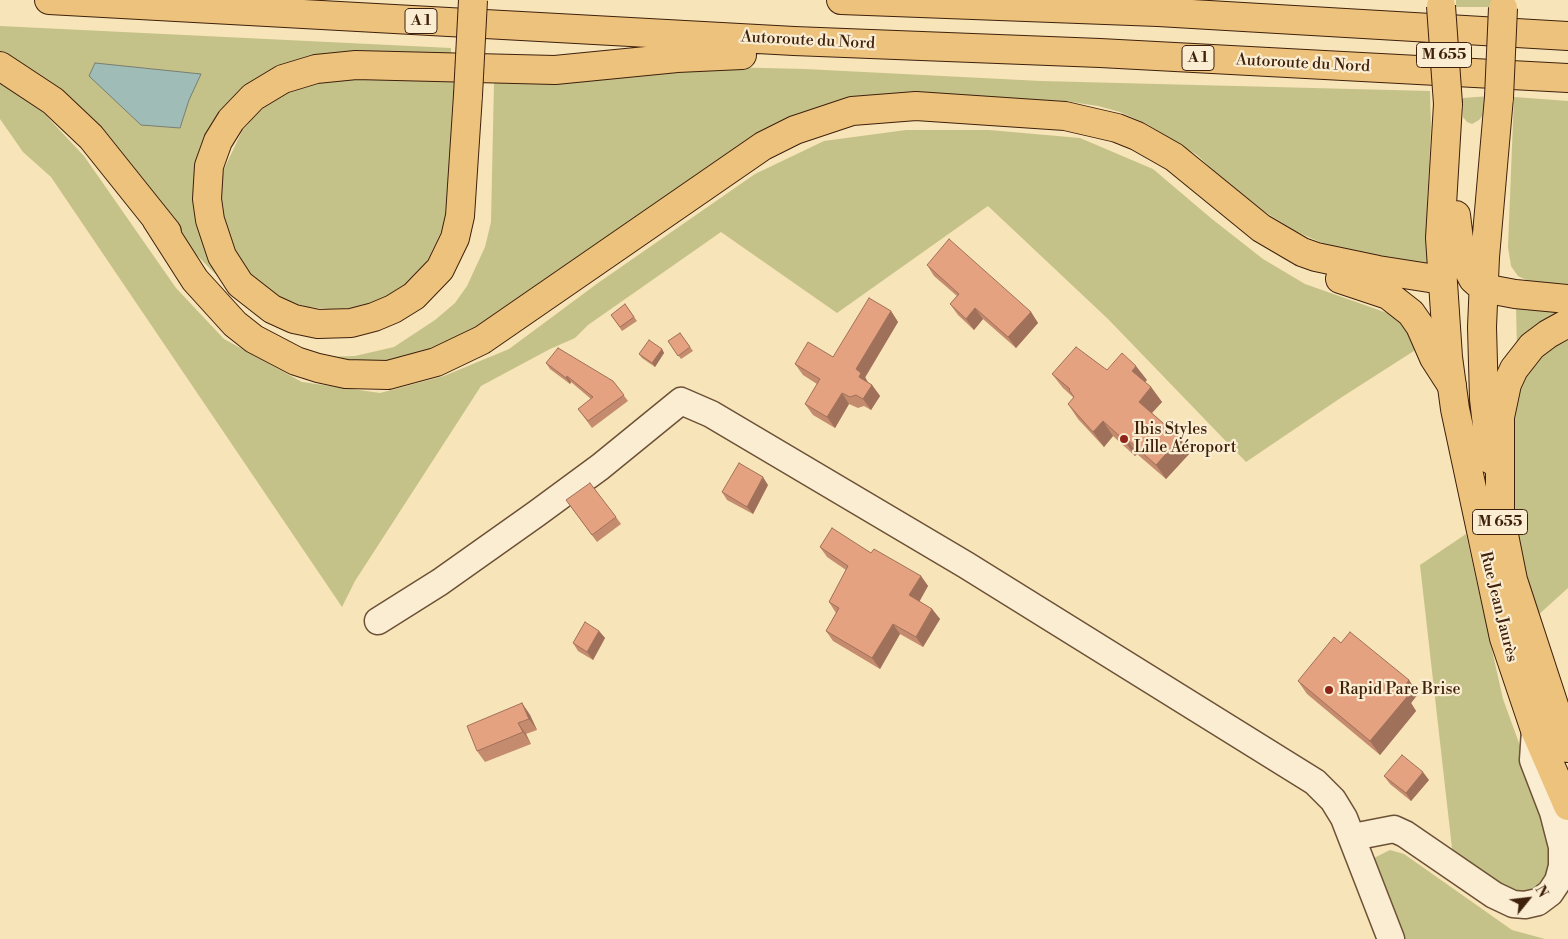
<!DOCTYPE html>
<html>
<head>
<meta charset="utf-8">
<style>
  body { margin:0 }
  #map { position:relative; width:1568px; height:939px; overflow:hidden; background:#f7e4b8; font-family:"Libre Bodoni",serif }
  canvas { display:block }
  .north { position:absolute; left:1503px; top:874px; width:50px; height:50px; -webkit-text-stroke:4px #faedd1; paint-order:stroke; rotate:61deg; font-size:14px; font-weight:700; line-height:20px; text-align:center; color:#3f200c }
  .north::after { content:''; display:block; margin:auto; width:18px; height:22px; background:#3f200c; clip-path:polygon(50% 0,100% 100%,50% 72%,0 100%) }
</style>
</head>
<body>
<div id="map">
<canvas width="1568" height="939"></canvas>
<div class="north">N</div>
</div>
<script>
const g = document.querySelector('canvas').getContext('2d');
g.lineJoin = 'round';
function paint(path, color) { g.fillStyle = color; g.fill(path, 'evenodd'); }
const shape = rows => new Path2D(rows.map(r => 'M' + r).join(''));
function strokePath(path, color, width, dash) { g.strokeStyle = color; g.lineWidth = width; g.lineCap = dash ? 'butt' : 'round'; g.setLineDash(dash || []); g.stroke(path); }
function label(font, color, halo, rows, align = 'center') {
  g.font = font + ' "Libre Bodoni",serif'; g.lineWidth = 4.5; g.setLineDash([]); g.textBaseline = 'middle'; g.strokeStyle = halo; g.fillStyle = color; for (const [text, x, y, turn = 0] of rows) {
    g.save(); g.translate(x, y); g.rotate((+turn || 0) * Math.PI / 180); g.textAlign = isNaN(turn) ? turn : align; if (halo) g.strokeText(text, 0, 0); g.fillText(text, 0, 0); g.restore();
  }
}
const green = shape([
  [1456,0,1494,0,1493,7,1456,7],
  [0,26,451,48,451,59,311,59,211,130,232,291,0,55],
  [723,67,805,69,1041,81,1430,91,1431,128,1427,207,1428,264,1371,257,1327,245,1297,232,1244,199,1197,155,1147,124,1120,112,1098,106,1065,101,870,97,451,343,381,367,325,357,355,356,394,347,435,320,455,303,467,286,485,247,491,222,494,83,557,83],
  [366,77,456,81,446,212,442,230,426,263,413,278,395,293,376,302,353,308,330,309,307,307,285,300,263,286,246,270,235,250,221,210,220,190,224,169,242,131,257,113,274,99,293,89,314,82],
  [0,84,39,108,84,156,176,288,224,339,302,382,380,393,444,376,509,349,598,283,755,174,824,141,906,130,989,130,1080,138,1153,169,1212,219,1263,259,1305,284,1393,315,1406,327,1417,349,1342,397,1246,462,1108,319,988,206,837,313,721,232,588,325,575,338,550,349,481,386,355,581,342,607,51,177,23,152,0,119],
  [1490,96,1485,113,1479,120,1472,124,1467,122,1463,117,1463,98],
  [1514,97,1568,101,1568,284,1531,282,1518,276,1511,266,1508,247],
  [1516,305,1568,308,1517,351],
  [1568,339,1568,588,1536,617,1519,550,1513,492,1510,428,1516,394,1533,366,1543,354],
  [1466,534,1503,699,1555,842,1547,884,1532,896,1512,894,1453,857,1420,565],
  [1390,850,1404,854,1512,930,1545,939,1402,939,1374,858]
]);
const water = shape([
  [95,63,201,74,189,100,180,128,141,125,89,76,95,63]
]);
const minor = shape([
  [378,621,440,582,536,514,600,467,681,401,711,414,966,565,1315,782,1333,800,1344,818,1391,939],
  [1353,837,1394,829,1405,834,1494,895,1513,904,1525,905,1538,902,1550,893,1558,881,1562,866,1562,847,1553,812,1533,760,1535,730]
]);
const major = shape([
  [1448,104,1440,238,1448,357,1455,409,1504,638,1535,730,1568,806],
  [1456,215,1461,256,1473,279,1483,288],
  [1491,460,1484,399,1482,327,1485,257,1499,97],
  [1497,500,1513,580,1568,748]
]);
const highway = shape([
  [49,0,794,41,1100,53,1568,78],
  [841,0,1158,12,1568,36],
  [0,66,53,101,91,137,167,232],
  [468,95,460,216,455,238,440,269,414,296,393,309,374,317,351,323,318,324,294,319,272,309,240,284,222,256,210,220,207,199,209,166,218,141,231,120,253,97,283,79,316,69,356,65,555,70,677,58,742,55],
  [156,219,195,280,235,324,254,339,296,361,318,368,346,374,388,375,436,362,482,340,763,146,795,130,852,111,916,106,1065,116,1117,128,1137,136,1174,157,1261,228,1302,252,1316,257,1378,270,1442,280],
  [1340,279,1388,295,1411,313,1420,326,1434,358,1452,386],
  [1483,288,1515,294,1568,299],
  [1500,523,1500,417,1507,384,1514,369,1532,346,1548,334,1568,323]
]);
const majorBridge = shape([
  [1441,6,1448,104],
  [1499,97,1503,8]
]);
const highwayBridge = shape([
  [468,95,473,0]
]);
const wall = shape([
  [927,265,1031,312,1038,323,1016,348,983,319,974,330,958,315,950,304,957,296,934,276],
  [625,304,637,321,622,331,611,315],
  [891,311,898,322,865,378,868,383,872,385,880,396,871,410,864,406,858,408,849,404,835,428,813,415,805,404,817,384,803,375,795,364,833,357],
  [680,333,693,351,681,359,668,341],
  [662,349,664,353,655,367,642,358,639,354],
  [546,363,613,381,628,401,592,428,578,409,591,399,571,382,570,384,550,369],
  [1052,374,1147,380,1145,382,1151,387,1162,402,1152,413,1180,438,1190,453,1166,479,1137,454,1135,456,1113,436,1104,447,1078,419,1068,404,1074,398,1063,388],
  [768,485,753,514,727,500,722,492],
  [571,507,616,517,621,524,597,542],
  [820,547,871,553,921,576,928,586,919,601,932,609,940,619,923,647,900,634,880,669,833,641,826,631,836,613,829,602,846,570,827,557],
  [599,631,605,638,593,660,578,651,573,643],
  [1341,643,1409,680,1418,694,1411,703,1416,711,1380,755,1307,694,1298,681],
  [522,703,530,715,537,730,526,734,531,744,485,762,477,751],
  [1384,776,1429,780,1411,801,1390,784]
]);
const shadedWall = shape([
  [975,308,983,319,974,330,966,319],
  [891,311,898,322,865,377,869,384,859,377,856,369],
  [1031,312,1038,323,1016,348,1008,337],
  [662,349,664,353,655,367,652,363],
  [1136,366,1147,380,1142,385,1132,371],
  [567,376,571,382,570,384,566,378],
  [872,385,880,396,871,410,863,399],
  [1151,387,1162,402,1149,416,1139,402],
  [842,393,849,404,835,428,827,417],
  [1103,421,1113,436,1104,447,1093,432],
  [1180,438,1190,453,1166,479,1156,465],
  [1127,439,1137,454,1135,456,1125,441],
  [763,477,768,485,753,514,747,507],
  [921,576,928,586,917,606,909,595],
  [932,609,940,619,923,647,916,637],
  [893,624,900,634,880,669,872,658],
  [599,631,605,638,593,660,587,652],
  [1409,680,1418,694,1411,703,1416,711,1380,755,1370,741,1400,692],
  [522,703,530,715,537,730,529,719],
  [518,723,526,734,531,744,523,732],
  [1423,772,1429,780,1411,801,1406,793]
]);
const building = shape([
  [949,239,1031,312,1008,337,975,308,966,319,950,304,959,294,927,265,949,239],
  [869,298,891,311,856,369,861,373,859,377,872,385,863,399,856,395,850,397,842,393,827,417,805,404,820,379,795,364,808,342,833,357,869,298],
  [625,304,634,317,620,327,611,315,625,304],
  [680,333,690,347,678,356,668,341,680,333],
  [649,340,662,349,652,363,639,354,649,340],
  [1076,347,1107,370,1122,353,1136,366,1132,371,1151,387,1139,402,1180,438,1156,465,1127,439,1125,441,1103,421,1093,432,1068,404,1074,397,1069,390,1070,389,1052,374,1076,347],
  [558,348,613,381,624,395,588,421,578,409,593,397,567,376,566,378,546,363,558,348],
  [739,463,763,477,747,507,722,492,739,463],
  [590,483,616,517,592,535,566,500,590,483],
  [832,528,871,553,874,549,921,576,909,595,932,609,916,637,893,624,872,658,826,631,839,608,829,602,848,566,820,547,832,528],
  [585,622,599,631,587,652,573,643,585,622],
  [1350,632,1409,680,1400,692,1407,697,1370,741,1298,681,1334,637,1341,643,1350,632],
  [522,703,529,719,518,723,523,732,477,751,467,726,522,703],
  [1402,755,1423,772,1406,793,1384,776,1402,755]
]);
const markers = [
  [1124,439,5,"#8f2418"],
  [1329,690,5,"#8f2418"]
];
const shields = [
  [421,21,32],
  [1444,55,55],
  [1198,58,32],
  [1500,522,55]
];
const shieldNames = [
  ["A 1",421,21],
  ["M 655",1444,55],
  ["A 1",1198,58],
  ["M 655",1500,522]
];
const streetNames = [
  ["Autoroute du Nord",808,41,3],
  ["Autoroute du Nord",1303,64,3],
  ["Rue Jean Jaurès",1498,607,76]
];
const poiNames = [
  ["Ibis Styles",1134,430],
  ["Lille Aéroport",1134,448],
  ["Rapid Pare Brise",1339,690]
];
paint(green, '#c4c289');
paint(water, '#9fbdb6');
strokePath(water, '#797e72', 1);
strokePath(minor, '#6d5137', 29);
strokePath(major, '#3f200c', 30);
strokePath(highway, '#3f200c', 30);
strokePath(minor, '#faedd1', 26);
strokePath(major, '#ecc27c', 28);
strokePath(highway, '#ecc27c', 28);
strokePath(majorBridge, '#3f200c', 30, []);
strokePath(highwayBridge, '#3f200c', 30, []);
strokePath(majorBridge, '#ecc27c', 28);
strokePath(highwayBridge, '#ecc27c', 28);
paint(wall, '#c58b6f');
paint(shadedWall, '#a0715a');
paint(building, '#e5a281');
strokePath(building, '#a0715a', 1);
for (const [x, y, r, color] of markers) { const dot = new Path2D(); dot.arc(x, y, r, 0, 2 * Math.PI); g.fillStyle = color; g.fill(dot); strokePath(dot, '#faedd1', 2); }
for (const [x, y, w] of shields) { const box = new Path2D(); box.roundRect(x - w / 2, y - 12.5, w, 25, 4); g.fillStyle = '#faedd1'; g.fill(box); strokePath(box, '#3f200c', 1); }
label('bold 15px', '#3f200c', null, shieldNames);
label('16px', '#3f200c', '#faedd1', streetNames);
label('16px', '#3f200c', '#faedd1', poiNames, 'left');
</script>
</body>
</html>
